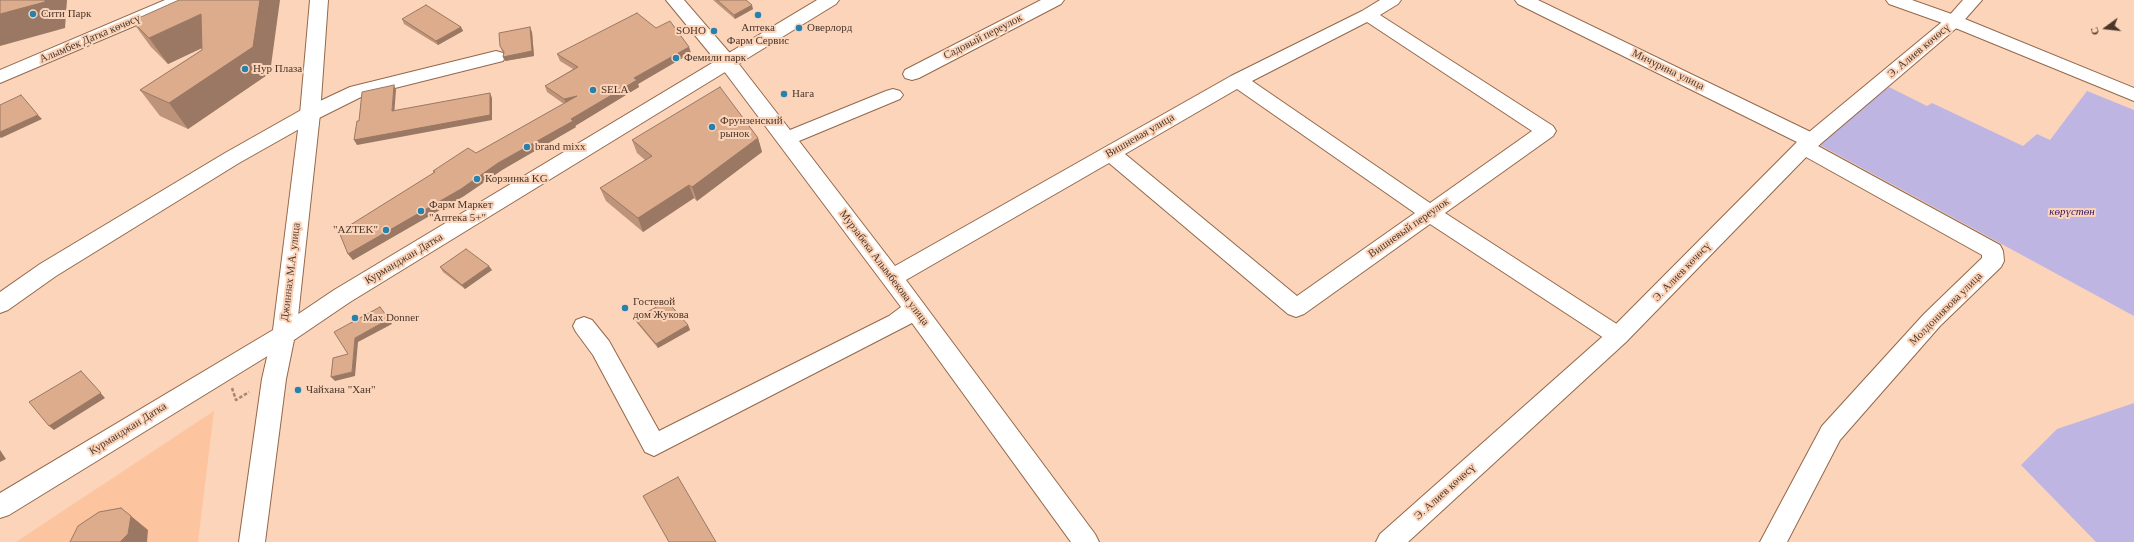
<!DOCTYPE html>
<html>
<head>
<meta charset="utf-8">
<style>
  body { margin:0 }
  #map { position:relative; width:2134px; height:542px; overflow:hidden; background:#fcd4ba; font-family:"Times New Roman",serif }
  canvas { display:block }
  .north { position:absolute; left:2086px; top:8px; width:40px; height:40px; -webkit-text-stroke:3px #fcd4ba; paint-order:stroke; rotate:255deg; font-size:11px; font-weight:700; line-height:16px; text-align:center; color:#4b372a }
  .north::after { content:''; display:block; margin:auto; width:14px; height:18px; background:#4b372a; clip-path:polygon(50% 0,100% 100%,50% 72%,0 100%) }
</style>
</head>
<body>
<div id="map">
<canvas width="2134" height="542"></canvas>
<div class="north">С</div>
</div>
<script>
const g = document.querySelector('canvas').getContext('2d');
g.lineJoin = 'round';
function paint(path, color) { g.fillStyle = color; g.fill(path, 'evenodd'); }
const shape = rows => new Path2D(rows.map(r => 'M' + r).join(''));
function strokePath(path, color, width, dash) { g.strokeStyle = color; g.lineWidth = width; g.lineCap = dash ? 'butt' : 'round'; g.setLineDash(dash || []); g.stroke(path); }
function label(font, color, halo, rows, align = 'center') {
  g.font = font + ' "Times New Roman",serif'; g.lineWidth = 4; g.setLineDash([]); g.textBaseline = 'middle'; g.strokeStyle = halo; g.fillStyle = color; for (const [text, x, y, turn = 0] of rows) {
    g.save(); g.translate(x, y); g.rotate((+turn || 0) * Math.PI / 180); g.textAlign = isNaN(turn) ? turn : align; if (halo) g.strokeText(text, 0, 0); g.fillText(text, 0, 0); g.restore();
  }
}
const built = shape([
  [214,411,198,542,16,542]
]);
const green = shape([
  [1889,87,1927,106,1932,103,2023,146,2037,134,2050,140,2087,91,2134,110,2134,316,1818,144],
  [2134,403,2134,542,2096,542,2021,465,2057,429]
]);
const path = shape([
  [232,388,236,400,249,392]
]);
const street = shape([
  [666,0,684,0,735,59,790,130,886,91,893,89,900,91,903,95,900,99,799,141,895,266,1231,76,1362,11,1380,0,1401,0,1398,4,1380,15,1553,126,1556,131,1553,136,1445,213,1626,330,1630,336,1626,342,1618,345,1610,342,1430,224,1304,314,1296,317,1288,314,1109,163,906,280,1095,534,1099,542,1071,542,912,323,654,456,645,452,593,355,576,332,573,326,576,320,584,317,592,320,609,341,659,431,889,316,901,307,721,67,666,0],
  [1367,22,1532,131,1430,203,1252,81,1367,22],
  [1237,89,1415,213,1297,296,1125,154,1237,89],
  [1041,0,1064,0,1061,4,919,78,912,80,905,78,903,74,905,70,1041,0],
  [1515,0,1538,0,1819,136,1822,141,1818,146,2000,245,2003,251,2004,261,2001,267,1940,326,1840,440,1787,542,1760,542,1822,426,1924,314,1982,258,1982,255,1797,152,1794,147,1797,142,1518,4,1515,0],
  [1886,0,1912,0,1960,17,2134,88,2134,101,1948,25,1889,4,1886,0],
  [496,51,503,53,505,57,503,61,363,96,317,119,239,163,56,276,8,310,0,313,0,292,40,264,225,153,303,109,350,87,496,51]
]);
const secondary = shape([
  [817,0,839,0,836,4,350,302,294,340,286,379,265,542,239,542,262,379,272,335,276,329,334,290,817,0],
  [1963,0,1982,0,1960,25,1811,152,1626,342,1408,542,1376,542,1380,534,1610,330,1797,142,1948,17,1963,0]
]);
const primary = shape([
  [165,0,189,0,186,4,0,83,0,70,165,0],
  [310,0,328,0,320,114,296,335,292,341,9,515,0,518,0,493,273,330,300,114,310,0]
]);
const wall = shape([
  [713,0,746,0,753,9,735,19],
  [402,19,461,27,463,31,438,45,404,24],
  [132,21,270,73,188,129,160,116,140,90,202,50,202,48,168,64,151,47],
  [532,32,534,56,505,61,503,57,504,53,502,51,500,46],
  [689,47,691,53,638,84,639,87,575,126,576,127,502,170,464,196,353,260,348,254,434,173,433,171,476,153,564,104,547,92,545,86,573,69,560,61,557,54],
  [758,138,762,152,697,201,694,198,643,232,606,201,600,188,645,160,637,153,632,140],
  [440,267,492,270,465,289,443,272],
  [635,319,688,325,690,330,658,348,637,323]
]);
const shadedWall = shape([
  [45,0,67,0,65,28,0,46,0,14],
  [260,0,280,0,270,73,188,129,169,103],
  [752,5,753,9,735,19,734,15],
  [201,14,219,40,168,64,149,38],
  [461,27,463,31,438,45,436,41],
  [530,27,532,32,534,56,505,61,503,57],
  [689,47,691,53,638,84,639,87,575,126,576,127,502,170,464,196,353,260,348,254,571,119,634,78],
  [394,85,396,90,394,116,392,111],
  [490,93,492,98,492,120,357,145,354,140],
  [577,96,567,105,564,99],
  [38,115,42,119,1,138,0,137,0,132],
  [758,138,762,152,697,201,692,187],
  [689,185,694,198,643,232,638,218],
  [489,266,492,270,465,289,462,285],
  [389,319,392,324,358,342,355,376,335,381,331,377,352,372,355,338],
  [688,325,690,330,658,348,656,344],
  [81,371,105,398,54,430,49,426],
  [0,450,6,459,0,462],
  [131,516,148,530,147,542,120,542]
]);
const building = shape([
  [0,0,45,0,45,2,0,14,0,0],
  [179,0,260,0,253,47,169,103,140,90,202,50,201,14,149,38,132,21,179,0],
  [717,0,746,0,752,5,734,15,717,0],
  [426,5,461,27,436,41,402,19,426,5],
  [637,13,656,28,670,21,689,47,634,78,637,80,571,119,573,121,498,163,461,189,348,254,339,232,435,172,433,171,468,148,476,153,577,96,564,99,545,86,578,67,557,54,637,13],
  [530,27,532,51,503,57,504,52,500,46,499,33,530,27],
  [394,85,392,111,490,93,490,115,354,140,357,121,359,121,362,92,394,85],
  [720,87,758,138,692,187,689,185,638,218,600,188,652,156,632,140,720,87],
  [21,95,38,115,0,132,0,105,21,95],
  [466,249,489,266,462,285,440,267,466,249],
  [667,301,688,325,656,344,635,319,667,301],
  [380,307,389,319,355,338,352,372,331,377,333,358,348,354,334,332,380,307],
  [81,371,101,393,49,426,29,402,81,371],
  [678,477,716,542,669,542,643,496,678,477],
  [121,508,131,516,128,534,120,542,70,542,78,526,99,512,121,508]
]);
const markers = [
  [33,14,4,"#2582af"],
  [758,15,4,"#2582af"],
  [799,28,4,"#2582af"],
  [714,31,4,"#2582af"],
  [676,58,4,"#2582af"],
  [245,69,4,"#2582af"],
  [593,90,4,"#2582af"],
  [784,94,4,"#2582af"],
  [712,127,4,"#2582af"],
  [527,147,4,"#2582af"],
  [477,179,4,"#2582af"],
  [421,211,4,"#2582af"],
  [386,230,4,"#2582af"],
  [625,308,4,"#2582af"],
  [355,318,4,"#2582af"],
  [298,390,4,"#2582af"]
];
const poiNames = [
  ["Сити Парк",41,14],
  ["Аптека",758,28,"center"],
  ["Фарм Сервис",758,41,"center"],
  ["Оверлорд",807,28],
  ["SOHO",706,31,"right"],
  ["Фемили парк",684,58],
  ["Нур Плаза",253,69],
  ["SELA",601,90],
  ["Нага",792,94],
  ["Фрунзенский",720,121],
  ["рынок",720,134],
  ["brand mixx",535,147],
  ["Корзинка KG",485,179],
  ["Фарм Маркет",429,205],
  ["\"Аптека 5+\"",429,218],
  ["\"AZTEK\"",378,230,"right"],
  ["Гостевой",633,302],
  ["дом Жукова",633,315],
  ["Max Donner",363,318],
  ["Чайхана \"Хан\"",306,390]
];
const streetNames = [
  ["Садовый переулок",983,37,-27],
  ["Алымбек Датка көчөсү",90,39,-23],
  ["Э. Алиев көчөсү",1919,51,-40],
  ["Мичурина улица",1668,70,26],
  ["Вишневая улица",1140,136,-30],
  ["Вишневый переулок",1409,228,-35],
  ["Курманджан Датка",404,259,-31],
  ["Мурзабека Алымбекова улица",884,268,53],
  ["Джиннах М.А. улица",291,272,-83],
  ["Э. Алиев көчөсү",1682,272,-46],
  ["Молдониязова улица",1946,309,-45],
  ["Курманджан Датка",128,429,-32],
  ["Э. Алиев көчөсү",1445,492,-42]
];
const parkNames = [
  ["көрүстөн",2072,212]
];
paint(built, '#fcc49f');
paint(green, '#bfb5e3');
strokePath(street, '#93684a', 2);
strokePath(secondary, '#93684a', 2);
strokePath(primary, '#93684a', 2);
strokePath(path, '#a48672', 2.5, [3.5, 2]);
paint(street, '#fff');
paint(secondary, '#fff');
paint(primary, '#fff');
paint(wall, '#bd9479');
paint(shadedWall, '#9a7863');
paint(building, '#dcac8d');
strokePath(building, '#9a7863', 1);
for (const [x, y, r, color] of markers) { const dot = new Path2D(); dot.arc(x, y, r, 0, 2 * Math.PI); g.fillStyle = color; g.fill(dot); strokePath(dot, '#fcd4ba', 1.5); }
label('11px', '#4b372a', '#fcd4ba', poiNames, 'left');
label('11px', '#4b372a', '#fcd4ba', streetNames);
label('italic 11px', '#321362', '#fcd4ba', parkNames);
</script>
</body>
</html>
